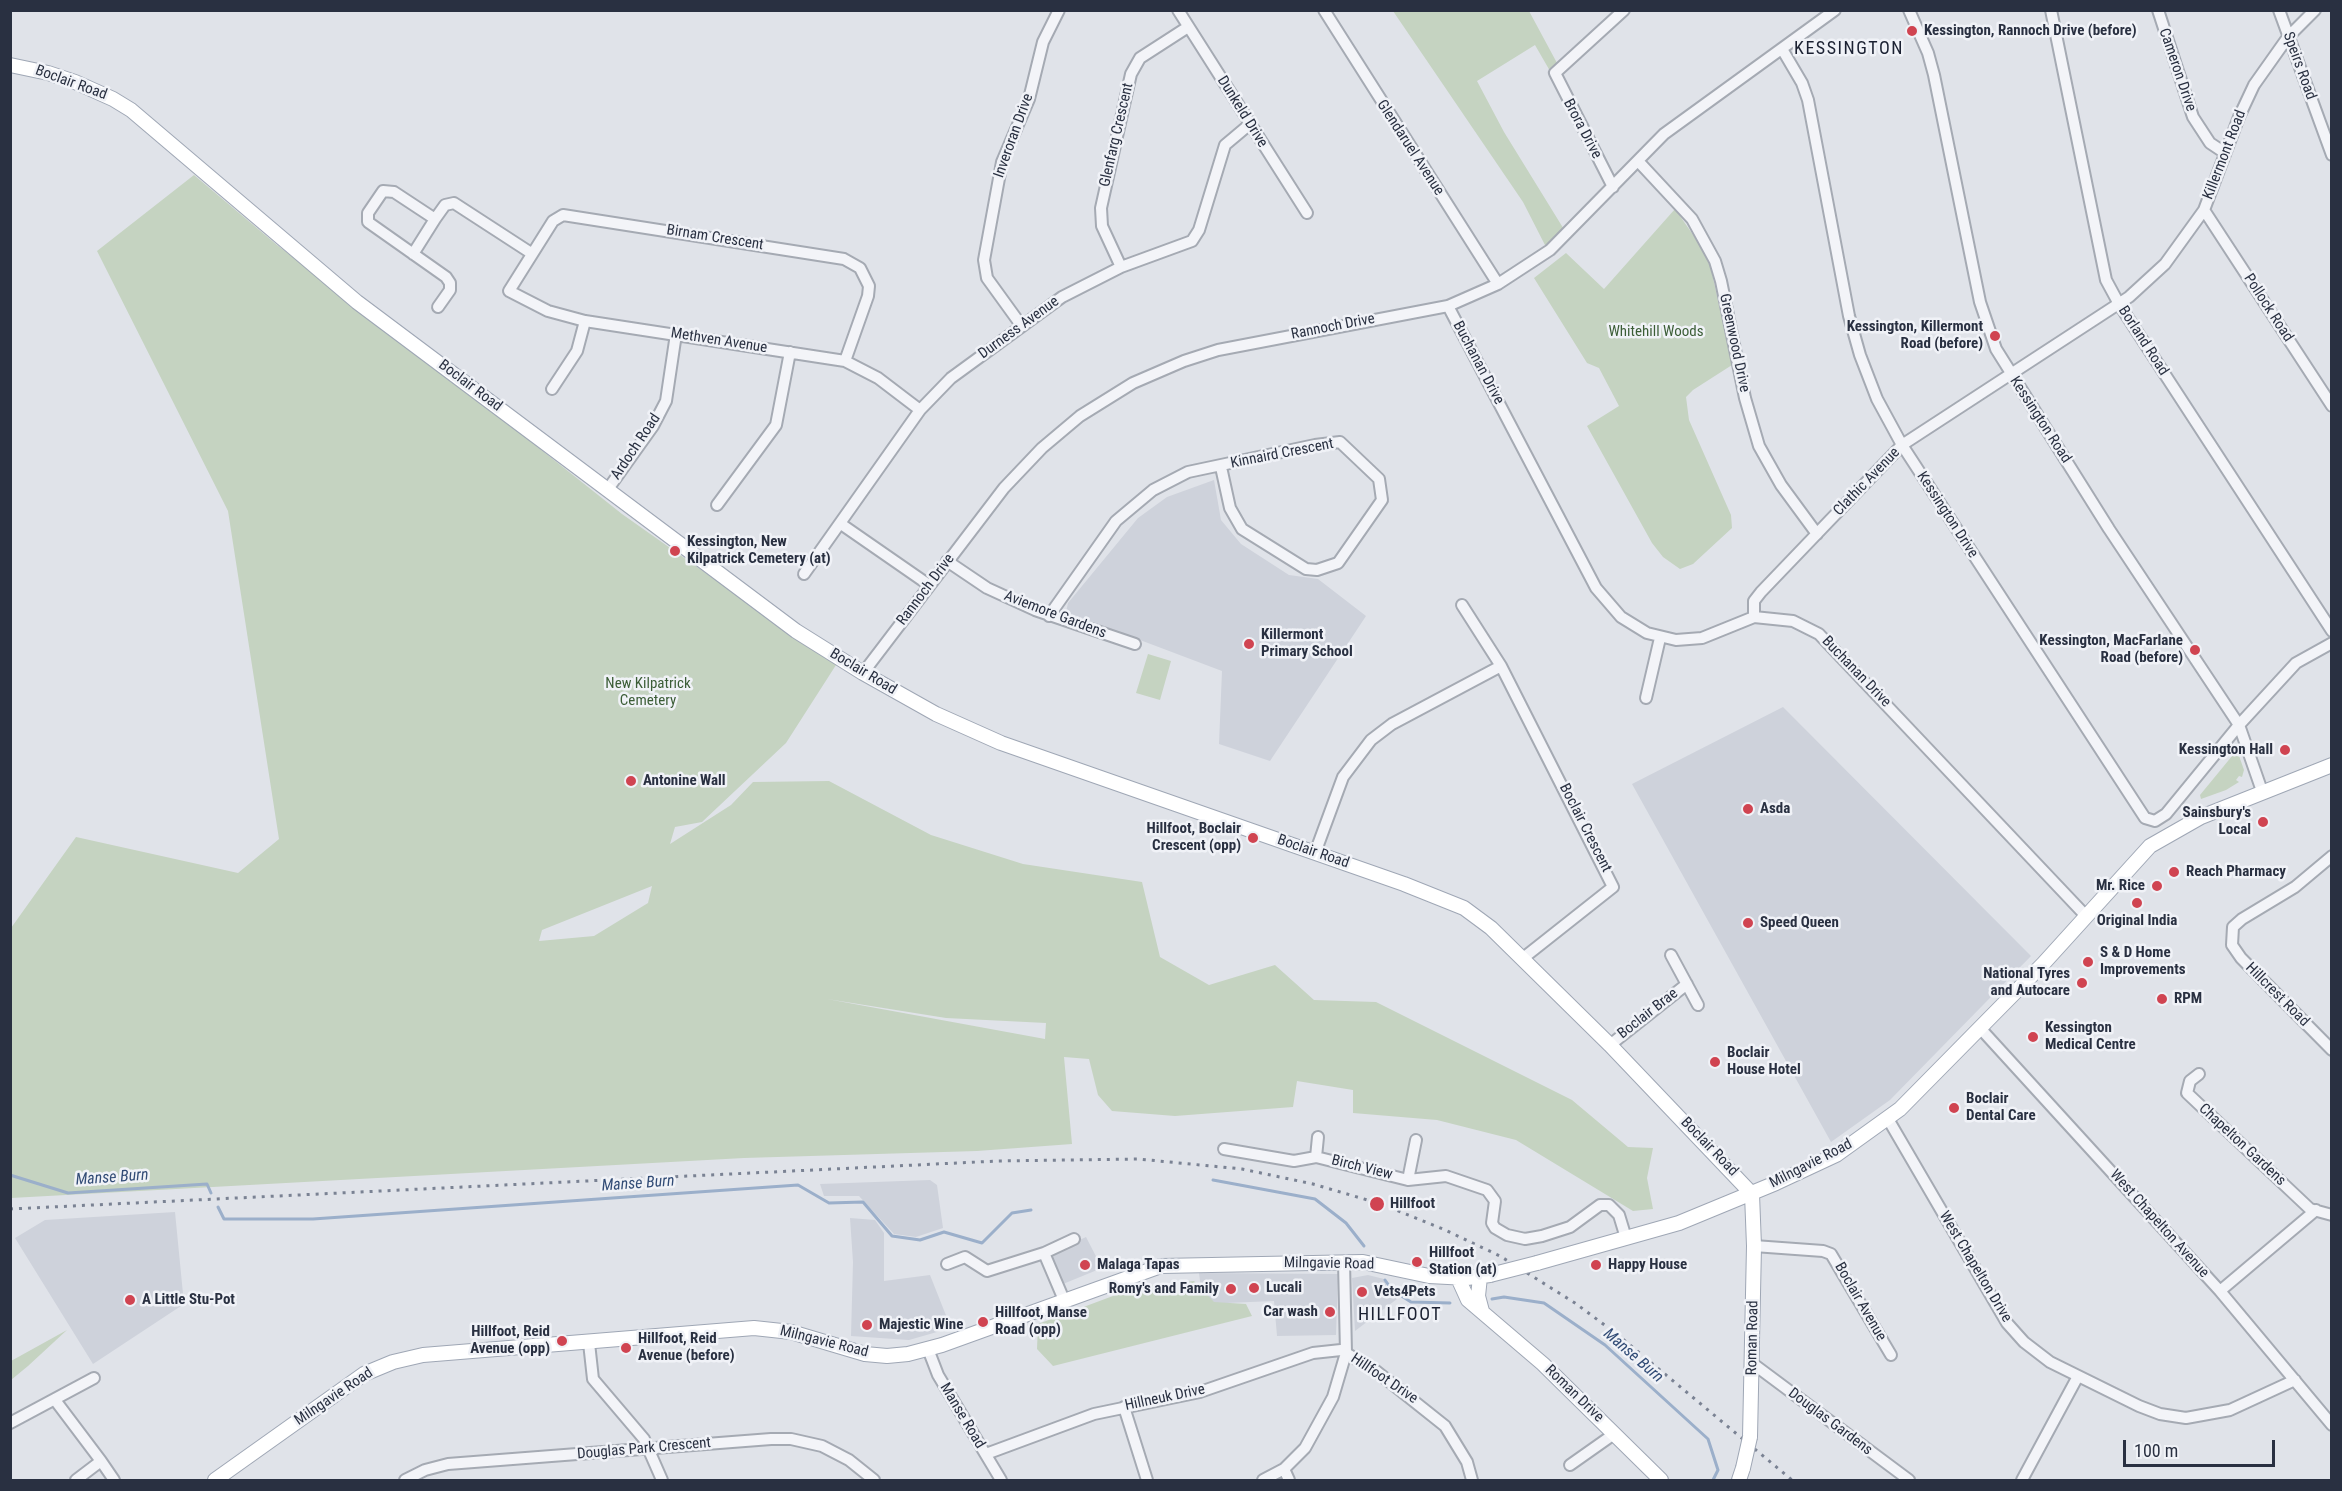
<!DOCTYPE html>
<html>
<head>
<meta charset="utf-8">
<style>
  body { margin:0 }
  #map { position:relative; width:2342px; height:1491px; overflow:hidden; background:#e0e3e9; font-family:"Roboto Condensed",sans-serif }
  canvas { display:block }
  .frame { position:absolute; inset:0; border:12px solid #293041; pointer-events:none }
  .scale { position:absolute; left:2123px; top:1440px; width:152px; height:27px; box-sizing:border-box; border:3px solid #293041; border-top:0; padding-left:8px; font-size:18px; line-height:21px; white-space:nowrap; color:#293041; -webkit-text-stroke:4px #f0f2f7; paint-order:stroke }
</style>
</head>
<body>
<div id="map">
<canvas width="2342" height="1491"></canvas>
<div class="frame"></div>
<div class="scale">100 m</div>
</div>
<script>
const g = document.querySelector('canvas').getContext('2d');
g.lineJoin = 'round';
function paint(path, color) { g.fillStyle = color; g.fill(path, 'evenodd'); }
const shape = rows => new Path2D(rows.map(r => 'M' + r).join(''));
function strokePath(path, color, width, dash) { g.strokeStyle = color; g.lineWidth = width; g.lineCap = dash ? 'butt' : 'round'; g.setLineDash(dash || []); g.stroke(path); }
function label(font, color, halo, rows, align = 'center') {
  g.font = font + ' "Roboto Condensed",sans-serif'; g.lineWidth = 5; g.setLineDash([]); g.textBaseline = 'middle'; g.strokeStyle = halo; g.fillStyle = color; for (const [text, x, y, turn = 0] of rows) {
    g.save(); g.translate(x, y); g.rotate((+turn || 0) * Math.PI / 180); g.textAlign = isNaN(turn) ? turn : align; if (halo) g.strokeText(text, 0, 0); g.fillText(text, 0, 0); g.restore();
  }
}
const built = shape([
  [1214,480,1221,520,1241,544,1289,575,1318,579,1366,616,1270,761,1219,744,1222,671,1066,612,1068,603,1138,518,1167,497],
  [1783,707,2031,956,1890,1100,1831,1142,1632,784],
  [930,1180,937,1185,943,1228,916,1237,894,1234,859,1196,824,1196,820,1184],
  [175,1212,184,1304,93,1364,15,1238,45,1220],
  [850,1218,875,1220,884,1233,884,1281,930,1275,951,1328,909,1340,851,1336,853,1262],
  [1086,1237,1102,1268,1063,1284,1048,1255],
  [1199,1273,1338,1274,1336,1335,1277,1336,1274,1301,1203,1304],
  [1368,1275,1384,1279,1388,1290,1397,1299,1355,1331,1352,1278]
]);
const green = shape([
  [1393,11,1529,11,1557,63,1550,71,1535,45,1477,81,1504,132,1565,231,1546,247,1523,202],
  [194,175,277,245,442,371,622,514,836,665,786,743,702,822,675,827,670,844,731,805,753,782,829,781,931,835,1023,864,1142,882,1160,957,1209,985,1275,965,1314,1000,1376,1002,1572,1100,1628,1147,1653,1148,1647,1178,1653,1209,1633,1211,1516,1140,1437,1120,1353,1113,1353,1090,1297,1081,1293,1107,1175,1116,1112,1111,1098,1095,1089,1059,1064,1057,1072,1144,977,1151,744,1158,11,1198,11,928,76,837,238,873,279,839,228,511,97,251],
  [652,886,648,903,594,936,539,941,542,930],
  [827,999,946,1018,1046,1023,1045,1039],
  [1675,209,1703,249,1710,264,1732,365,1693,390,1686,397,1689,420,1731,515,1732,528,1693,564,1680,569,1663,557,1652,543,1587,426,1619,406,1599,368,1587,363,1534,278,1566,253,1604,289],
  [1148,654,1171,661,1160,700,1136,693],
  [2237,750,2244,770,2242,777,2239,776,2236,780,2239,782,2226,790,2201,799,2200,795],
  [1194,1281,1214,1302,1246,1304,1252,1316,1053,1366,1037,1349,1038,1324,1137,1287],
  [67,1330,28,1366,11,1380,11,1361]
]);
const stream = shape([
  [10,1175,68,1193,207,1184,211,1193],
  [1213,1180,1315,1199,1346,1223,1364,1246],
  [218,1207,224,1219,313,1219,798,1185,829,1203,863,1202,892,1236,920,1240,944,1232,982,1243,1012,1213,1031,1210],
  [1385,1280,1392,1290,1411,1302,1450,1303],
  [1492,1299,1504,1297,1544,1303,1605,1345,1708,1439,1718,1470,1713,1480]
]);
const minor = shape([
  [1178,10,1307,213],
  [1324,10,1498,284],
  [1909,10,1928,53,1934,75,1980,302,1996,349,2109,529,2239,725,2262,791],
  [2051,10,2106,280,2119,304,2332,631],
  [2158,10,2193,117,2210,143,2225,153],
  [2279,10,2332,155],
  [1782,49,1802,83,1808,100,1849,316,1860,355,1877,399,1902,445,2145,818,2155,821,2166,814,2239,725,2296,663,2332,643],
  [1638,161,1692,219,1715,261,1721,281,1745,398,1759,446,1781,485,1817,534],
  [1613,187,1555,73,1624,10],
  [2204,210,2332,406],
  [413,254,435,219],
  [1121,267,1102,226,1101,208,1131,74,1140,58,1188,27],
  [1448,306,1596,588,1621,617,1647,633,1676,640,1702,638,1754,617,1793,621,1819,634,2086,916],
  [438,307,450,290,450,283,446,277,368,222,368,213,383,191,394,192,435,219,445,205,454,203,531,253],
  [1021,325,987,278,984,260,1002,162,1029,99,1043,42,1059,10],
  [845,361,868,296,869,286,860,268,844,259,563,215,553,221,509,291,548,311,585,321,845,361,878,378,920,410],
  [552,389,577,351,585,321],
  [608,489,653,426,666,401,676,334],
  [717,505,776,425,790,352],
  [841,524,929,585],
  [947,561,987,588,1035,610,1135,644],
  [804,574,920,410,951,378,1062,297,1121,267,1192,241,1199,230,1225,145,1250,124],
  [1462,605,1501,666,1613,887,1522,959],
  [1049,616,1116,521,1153,490,1188,472,1315,445,1340,442,1379,479,1382,500,1338,563,1317,570,1306,569,1242,529,1230,508,1221,467],
  [1754,617,1754,601,1761,592,1902,445,2129,297,2165,264,2204,210,2239,117,2254,85,2288,37,2315,10],
  [863,673,1004,488,1042,448,1080,416,1133,383,1184,361,1218,350,1448,306,1498,284,1550,250,1664,134,1835,10],
  [1646,698,1660,638],
  [1315,853,1343,777,1371,740,1392,724,1501,666],
  [2332,856,2295,887,2242,919,2233,927,2232,945,2241,958,2332,1050],
  [1671,955,1698,1005],
  [1980,1028,2220,1291,2332,1425],
  [1610,1045,1687,984],
  [2199,1074,2190,1081,2187,1093,2310,1209,2332,1215],
  [1888,1119,2007,1323,2024,1342,2050,1362,2139,1406,2160,1414,2186,1418,2230,1410,2295,1380],
  [1224,1149,1294,1161,1316,1157,1408,1180,1446,1176,1487,1190,1495,1201,1492,1223,1495,1228,1507,1235,1525,1239,1542,1236,1570,1227,1600,1205,1609,1205,1619,1215,1626,1238],
  [1316,1157,1318,1137],
  [1408,1180,1416,1140],
  [1754,1246,1823,1251,1831,1254,1891,1355],
  [1044,1253,1064,1300],
  [947,1264,965,1257,987,1271,1044,1253,1074,1239],
  [2220,1291,2316,1210],
  [589,1343,593,1379,644,1439,662,1480],
  [928,1349,938,1375,1001,1480],
  [1752,1363,1909,1480],
  [55,1400,101,1461,76,1480],
  [1124,1407,1147,1480],
  [10,1423,94,1378],
  [986,1454,1094,1414,1200,1392,1313,1353,1341,1350,1376,1371,1445,1426,1467,1462,1472,1480],
  [101,1461,114,1480],
  [1570,1465,1614,1434],
  [1284,1469,1289,1480],
  [405,1480,425,1470,448,1464,771,1439,791,1439,822,1446,849,1460,874,1480],
  [1263,1480,1284,1469,1305,1448,1333,1397,1346,1353,1344,1262],
  [2022,1480,2077,1378]
]);
const major = shape([
  [10,65,48,73,75,82,113,99,131,110,357,302,796,631,863,673,936,714,1001,743,1404,884,1464,908,1491,928,1610,1045,1752,1194],
  [1537,1263,1679,1223,1776,1183,1836,1155,1900,1109,2043,964,2150,846,2201,817,2332,765],
  [1480,1277,1478,1296,1482,1311],
  [1458,1278,1468,1300,1543,1364,1661,1480],
  [1750,1437,1754,1246,1752,1194],
  [215,1480,364,1374,393,1362,423,1355,754,1328,791,1332,865,1354,887,1356,908,1354,942,1345,1161,1266,1363,1262,1429,1276,1467,1278,1490,1275],
  [1739,1480,1743,1468]
]);
const rail = shape([
  [10,1209,998,1161,1138,1159,1242,1169,1313,1184,1381,1204,1443,1229,1500,1256,1575,1303,1618,1335,1792,1480]
]);
const majorBridge = shape([
  [1490,1275,1537,1263],
  [1743,1468,1750,1437]
]);
const markers = [
  [1912,31,6,"#d04451"],
  [1995,336,6,"#d04451"],
  [675,551,6,"#d04451"],
  [1249,644,6,"#d04451"],
  [2195,650,6,"#d04451"],
  [2285,750,6,"#d04451"],
  [631,781,6,"#d04451"],
  [1748,809,6,"#d04451"],
  [2263,822,6,"#d04451"],
  [1253,838,6,"#d04451"],
  [2174,872,6,"#d04451"],
  [2157,886,6,"#d04451"],
  [2137,903,6,"#d04451"],
  [1748,923,6,"#d04451"],
  [2088,962,6,"#d04451"],
  [2082,983,6,"#d04451"],
  [2162,999,6,"#d04451"],
  [2033,1037,6,"#d04451"],
  [1715,1062,6,"#d04451"],
  [1954,1108,6,"#d04451"],
  [1377,1204,8,"#d04451"],
  [1417,1262,6,"#d04451"],
  [1085,1265,6,"#d04451"],
  [1596,1265,6,"#d04451"],
  [1254,1288,6,"#d04451"],
  [1231,1289,6,"#d04451"],
  [1362,1292,6,"#d04451"],
  [130,1300,6,"#d04451"],
  [1330,1312,6,"#d04451"],
  [983,1322,6,"#d04451"],
  [867,1325,6,"#d04451"],
  [562,1341,6,"#d04451"],
  [626,1348,6,"#d04451"]
];
const poiNames = [
  ["Kessington, Rannoch Drive (before)",1924,31],
  ["Kessington, Killermont",1983,327,"right"],
  ["Road (before)",1983,344,"right"],
  ["Kessington, New",687,542],
  ["Kilpatrick Cemetery (at)",687,559],
  ["Killermont",1261,635],
  ["Primary School",1261,652],
  ["Kessington, MacFarlane",2183,641,"right"],
  ["Road (before)",2183,658,"right"],
  ["Kessington Hall",2273,750,"right"],
  ["Antonine Wall",643,781],
  ["Asda",1760,809],
  ["Sainsbury's",2251,813,"right"],
  ["Local",2251,830,"right"],
  ["Hillfoot, Boclair",1241,829,"right"],
  ["Crescent (opp)",1241,846,"right"],
  ["Reach Pharmacy",2186,872],
  ["Mr. Rice",2145,886,"right"],
  ["Original India",2137,921,"center"],
  ["Speed Queen",1760,923],
  ["S & D Home",2100,953],
  ["Improvements",2100,970],
  ["National Tyres",2070,974,"right"],
  ["and Autocare",2070,991,"right"],
  ["RPM",2174,999],
  ["Kessington",2045,1028],
  ["Medical Centre",2045,1045],
  ["Boclair",1727,1053],
  ["House Hotel",1727,1070],
  ["Boclair",1966,1099],
  ["Dental Care",1966,1116],
  ["Hillfoot",1390,1204],
  ["Hillfoot",1429,1253],
  ["Station (at)",1429,1270],
  ["Malaga Tapas",1097,1265],
  ["Happy House",1608,1265],
  ["Lucali",1266,1288],
  ["Romy's and Family",1219,1289,"right"],
  ["Vets4Pets",1374,1292],
  ["A Little Stu-Pot",142,1300],
  ["Car wash",1318,1312,"right"],
  ["Hillfoot, Manse",995,1313],
  ["Road (opp)",995,1330],
  ["Majestic Wine",879,1325],
  ["Hillfoot, Reid",550,1332,"right"],
  ["Avenue (opp)",550,1349,"right"],
  ["Hillfoot, Reid",638,1339],
  ["Avenue (before)",638,1356]
];
const streetNames = [
  ["Speirs Road",2299,66,70],
  ["Cameron Drive",2177,70,71],
  ["Boclair Road",71,83,20],
  ["Dunkeld Drive",1242,112,58],
  ["Brora Drive",1582,129,62],
  ["Glenfarg Crescent",1117,135,-77],
  ["Inveroran Drive",1014,136,-70],
  ["Glendaruel Avenue",1410,148,57],
  ["Killermont Road",2225,155,-69],
  ["Birnam Crescent",715,238,9],
  ["Pollock Road",2268,308,57],
  ["Rannoch Drive",1333,327,-11],
  ["Durness Avenue",1019,328,-36],
  ["Methven Avenue",719,341,9],
  ["Borland Road",2143,341,57],
  ["Greenwood Drive",1734,343,78],
  ["Buchanan Drive",1478,363,62],
  ["Boclair Road",470,386,37],
  ["Kessington Road",2040,420,57],
  ["Ardoch Road",636,447,-56],
  ["Kinnaird Crescent",1282,454,-11],
  ["Clathic Avenue",1867,482,-46],
  ["Kessington Drive",1947,515,57],
  ["Rannoch Drive",926,590,-53],
  ["Aviemore Gardens",1055,615,21],
  ["Boclair Road",863,672,31],
  ["Buchanan Drive",1856,672,46],
  ["Boclair Crescent",1585,828,63],
  ["Boclair Road",1313,852,19],
  ["Hillcrest Road",2277,995,45],
  ["Boclair Brae",1648,1014,-38],
  ["Chapelton Gardens",2242,1145,43],
  ["Boclair Road",1709,1147,46],
  ["Milngavie Road",1811,1164,-27],
  ["Birch View",1362,1168,14],
  ["West Chapelton Avenue",2159,1224,48],
  ["Milngavie Road",1329,1264,1],
  ["West Chapelton Drive",1975,1267,59],
  ["Boclair Avenue",1860,1302,60],
  ["Roman Road",1753,1338,-89],
  ["Milngavie Road",824,1342,14],
  ["Hillfoot Drive",1384,1379,34],
  ["Roman Drive",1574,1394,44],
  ["Milngavie Road",334,1397,-34],
  ["Hillneuk Drive",1165,1398,-12],
  ["Manse Road",962,1416,59],
  ["Douglas Gardens",1830,1422,37],
  ["Douglas Park Crescent",644,1449,-5]
];
const parkNames = [
  ["Whitehill Woods",1656,332],
  ["New Kilpatrick",648,684],
  ["Cemetery",648,701]
];
const waterNames = [
  ["Manse Burn",112,1178,-4],
  ["Manse Burn",638,1184,-4],
  ["Manse Burn",1633,1356,41]
];
const quarterNames = [
  ["KESSINGTON",1849,49],
  ["HILLFOOT",1400,1315]
];
paint(built, '#ced2db');
paint(green, '#c5d3c1');
strokePath(stream, '#9bafca', 3);
strokePath(minor, '#a5aab3', 14);
strokePath(major, '#9fa7b5', 16);
strokePath(minor, '#f3f4f8', 10);
strokePath(major, '#fff', 14);
strokePath(rail, '#7a8293', 3, [3, 6]);
strokePath(majorBridge, '#9fa7b5', 16, []);
strokePath(majorBridge, '#fff', 14);
for (const [x, y, r, color] of markers) { const dot = new Path2D(); dot.arc(x, y, r, 0, 2 * Math.PI); g.fillStyle = color; g.fill(dot); strokePath(dot, '#f0f2f7', 2); }
label('bold 15px', '#293041', '#f0f2f7', poiNames, 'left');
label('15px', '#293041', '#f0f2f7', streetNames);
label('15px', '#3b5d36', '#f0f2f7', parkNames);
label('italic 16px', '#324c76', '#f0f2f7', waterNames);
g.letterSpacing = '1.5px';
label('18px', '#1b2132', '#f0f2f7', quarterNames);
g.letterSpacing = '0px';
</script>
</body>
</html>
